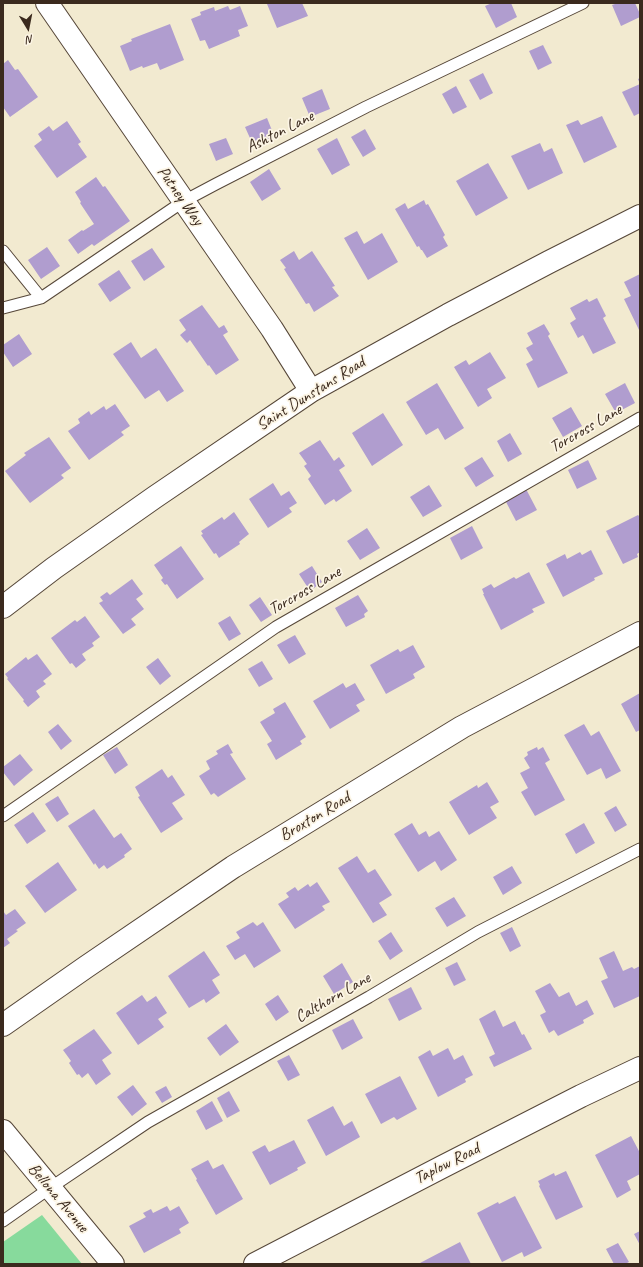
<!DOCTYPE html>
<html>
<head>
<meta charset="utf-8">
<style>
  body { margin:0 }
  #map { position:relative; width:643px; height:1267px; overflow:hidden; background:#f2ead0; font-family:Caveat,sans-serif }
  canvas { display:block }
  .frame { position:absolute; inset:0; border:4px solid #3b2a1e; pointer-events:none }
  .north { position:absolute; left:8px; top:8px; width:40px; height:40px; -webkit-text-stroke:3px #fcf5e5; paint-order:stroke; rotate:170deg; font-size:11px; font-weight:700; line-height:16px; text-align:center; color:#3b2a1e }
  .north::after { content:''; display:block; margin:auto; width:14px; height:18px; background:#3b2a1e; clip-path:polygon(50% 0,100% 100%,50% 72%,0 100%) }
</style>
</head>
<body>
<div id="map">
<canvas width="643" height="1267"></canvas>
<div class="frame"></div>
<div class="north">N</div>
</div>
<script>
const g = document.querySelector('canvas').getContext('2d');
g.lineJoin = 'round';
function paint(path, color) { g.fillStyle = color; g.fill(path, 'evenodd'); }
const shape = rows => new Path2D(rows.map(r => 'M' + r).join(''));
function strokePath(path, color, width, dash) { g.strokeStyle = color; g.lineWidth = width; g.lineCap = dash ? 'butt' : 'round'; g.setLineDash(dash || []); g.stroke(path); }
function label(font, color, halo, rows, align = 'center') {
  g.font = font + ' Caveat,sans-serif'; g.lineWidth = 3.5; g.setLineDash([]); g.textBaseline = 'middle'; g.strokeStyle = halo; g.fillStyle = color; for (const [text, x, y, turn = 0] of rows) {
    g.save(); g.translate(x, y); g.rotate((+turn || 0) * Math.PI / 180); g.textAlign = isNaN(turn) ? turn : align; if (halo) g.strokeText(text, 0, 0); g.fillText(text, 0, 0); g.restore();
  }
}
const green = shape([
  [42,1215,82,1264,3,1264,3,1242]
]);
const building = shape([
  [269,3,302,3,308,16,277,28,267,4],
  [492,3,511,3,517,17,496,28,485,6],
  [618,3,635,3,640,14,640,17,621,26,612,5],
  [228,6,230,10,240,6,248,26,238,30,240,36,209,49,205,40,200,41,191,19,201,15,200,12,214,7,215,11],
  [170,24,184,60,160,70,157,63,143,68,142,66,130,71,120,46,132,41,131,39],
  [543,45,552,63,538,70,529,51],
  [8,60,15,70,18,69,38,97,10,117,3,107,3,64],
  [483,73,493,93,480,100,469,80],
  [640,78,640,113,634,116,622,92,640,84,638,79],
  [456,86,467,107,453,114,442,94],
  [322,89,330,109,310,117,302,98],
  [602,116,617,147,584,163,566,125,578,120,581,125],
  [267,118,275,138,254,147,245,127],
  [67,121,81,142,78,144,87,157,57,178,34,146,42,140,38,134,49,126,53,131],
  [365,129,376,149,363,157,351,137],
  [226,138,233,154,216,161,209,144],
  [337,138,350,165,332,175,317,149],
  [540,143,544,152,552,148,563,173,528,190,511,156],
  [488,163,508,198,476,216,456,181],
  [269,169,281,189,262,201,250,182],
  [96,177,103,187,105,186,130,221,94,246,92,244,78,254,68,240,82,230,83,231,94,224,80,203,81,202,75,192],
  [424,200,426,205,428,204,445,235,443,237,448,246,427,258,422,250,421,250,419,246,417,247,395,209,405,203,408,209],
  [357,231,364,244,382,233,398,262,368,280,344,238],
  [47,247,60,266,41,279,28,260],
  [152,248,165,267,144,281,131,261],
  [294,251,299,260,312,251,335,286,332,287,339,296,314,312,309,303,306,304,284,269,286,268,280,260],
  [119,270,131,288,110,302,98,284],
  [640,274,640,332,624,299,631,296,624,282],
  [597,298,606,316,603,318,616,343,593,354,583,335,578,338,570,323,576,319,570,308,587,299,589,302],
  [202,305,219,328,224,325,228,332,223,335,239,360,216,375,209,365,208,366,190,340,187,343,180,335,186,330,179,320],
  [544,324,550,334,548,336,568,373,538,388,526,364,533,360,526,348,533,344,527,333],
  [19,334,32,354,13,367,3,352,3,345],
  [131,342,141,358,156,348,184,391,167,402,159,390,145,399,113,354],
  [490,352,506,378,487,389,492,398,478,407,454,367,466,360,469,365],
  [437,383,464,428,445,440,438,428,426,435,406,402],
  [625,383,635,403,616,413,605,394],
  [115,404,130,426,121,432,124,435,89,460,68,431,80,423,78,419,89,411,91,415,104,406,106,410],
  [571,407,582,426,563,437,552,418],
  [383,413,403,445,372,466,352,433],
  [510,433,522,454,508,462,497,441],
  [49,437,71,468,61,475,64,478,30,503,5,471,26,455,24,453],
  [320,440,334,461,339,457,345,466,339,470,352,491,336,502,334,499,325,505,308,479,311,476,304,466,307,464,299,453],
  [482,457,494,476,476,487,464,468],
  [588,460,597,479,577,489,568,470],
  [273,483,281,496,289,491,297,503,289,508,292,512,268,528,249,499],
  [429,485,442,506,423,517,410,497],
  [526,489,537,510,516,521,505,500],
  [234,512,249,534,239,542,240,544,219,558,216,553,214,554,201,535,203,534,201,531,222,517,224,520],
  [638,515,640,517,640,552,637,554,638,557,623,564,606,531],
  [472,526,483,548,461,560,450,538],
  [367,528,380,548,360,560,347,541],
  [181,546,204,579,177,599,167,584,165,585,161,580,163,578,154,565],
  [591,550,603,574,594,578,595,580,563,597,546,564,565,554,567,559,580,552,582,555],
  [312,566,322,582,310,591,299,574],
  [529,572,545,603,532,609,534,612,501,630,483,594,484,594,482,589,491,584,494,588,514,577,516,579],
  [132,579,143,594,136,599,144,609,131,619,136,625,123,634,99,603,103,601,100,597,107,592,110,595],
  [358,595,368,611,364,614,365,617,346,627,335,608],
  [260,597,272,615,261,622,249,605],
  [85,616,100,637,92,643,94,646,82,654,86,660,76,668,72,663,70,664,51,638,75,620,77,622],
  [230,616,241,634,229,641,218,623],
  [295,635,306,654,289,664,277,645],
  [413,645,425,667,413,674,415,678,386,694,370,665,398,649,400,652],
  [37,654,52,674,43,681,46,684,36,691,40,697,28,707,23,701,24,700,7,679,8,678,5,674,26,657,28,660],
  [158,658,171,676,160,685,146,667],
  [262,661,273,679,259,687,248,669],
  [343,683,346,688,355,683,365,700,356,705,360,711,330,729,313,701],
  [640,693,640,730,636,732,621,704],
  [285,702,306,737,300,741,302,744,276,760,267,744,272,741,260,722,275,713,273,709],
  [58,724,72,741,61,750,48,732],
  [584,724,591,736,599,731,621,771,606,779,601,768,587,775,564,735],
  [228,744,233,753,230,754,246,779,218,797,214,793,211,795,199,776,210,769,206,761,218,754,216,751],
  [117,747,128,765,115,774,103,755],
  [537,747,538,750,543,747,550,760,545,763,565,800,535,816,521,792,528,788,520,773,530,768,524,758,528,755,527,752],
  [20,754,33,770,14,786,3,772,3,767],
  [162,769,168,778,172,775,185,795,172,803,183,819,161,833,138,797,140,796,135,787],
  [487,782,499,802,490,807,497,818,469,835,449,802,477,785,478,788],
  [58,796,69,814,57,822,45,804],
  [616,806,627,825,615,832,604,813],
  [94,809,114,838,121,833,132,849,124,855,125,857,107,869,104,865,99,869,95,863,94,865,68,826],
  [33,812,46,831,27,844,14,825],
  [412,823,419,835,426,831,429,837,439,831,457,860,441,871,435,861,418,872,394,834],
  [584,823,595,843,576,854,565,834],
  [357,856,368,873,375,869,392,895,379,903,387,915,373,923,338,868],
  [58,862,77,890,45,913,25,886],
  [512,866,522,883,503,895,493,877],
  [317,882,330,902,322,906,325,910,295,929,278,904,289,897,286,893,295,887,298,891,308,884,310,887],
  [454,897,466,916,447,927,435,908],
  [15,909,26,923,16,930,18,931,7,939,10,943,3,948,3,911,6,915],
  [253,922,257,926,263,922,281,951,254,968,245,954,235,960,226,946,240,938,236,932],
  [512,927,521,946,510,952,500,933],
  [391,932,403,951,390,960,378,941],
  [204,951,220,975,212,980,220,993,206,1003,204,999,189,1008,168,976],
  [614,951,623,971,632,967,634,969,640,966,640,996,614,1008,601,981,608,978,599,958],
  [457,962,466,980,454,986,445,968],
  [342,963,353,982,334,994,323,976],
  [550,983,559,997,569,992,576,1006,587,1000,594,1014,583,1020,584,1023,558,1036,554,1030,549,1033,540,1015,546,1012,535,991],
  [411,987,422,1009,399,1021,388,999],
  [142,995,147,1002,156,996,167,1013,158,1019,164,1027,138,1045,116,1013],
  [278,995,289,1012,276,1021,265,1004],
  [495,1010,503,1027,515,1021,522,1035,524,1034,532,1049,494,1067,489,1057,495,1054,479,1019],
  [353,1019,363,1038,342,1050,332,1030],
  [226,1024,239,1042,220,1056,207,1038],
  [94,1029,112,1053,102,1060,111,1074,96,1085,88,1073,82,1078,79,1074,77,1075,69,1063,71,1061,63,1050],
  [448,1048,454,1060,463,1055,473,1075,465,1079,466,1082,438,1097,418,1057,430,1050,433,1056],
  [289,1055,300,1075,288,1081,277,1061],
  [400,1076,417,1109,397,1120,394,1117,381,1124,365,1094],
  [133,1085,147,1104,132,1116,117,1097],
  [166,1086,172,1097,162,1103,155,1092],
  [229,1091,240,1111,227,1118,217,1098],
  [212,1101,223,1121,206,1130,196,1111],
  [333,1106,344,1126,352,1121,360,1137,326,1156,307,1120],
  [631,1136,640,1153,640,1174,627,1181,631,1190,617,1198,595,1155],
  [294,1140,306,1163,297,1168,298,1170,270,1185,252,1152,265,1145,269,1152],
  [208,1160,213,1169,223,1164,243,1199,216,1215,196,1180,197,1179,191,1169],
  [566,1171,583,1207,556,1220,539,1186,540,1185,538,1181,554,1173,555,1176],
  [515,1196,542,1248,524,1257,522,1252,502,1262,477,1213,498,1202,499,1204],
  [167,1206,170,1211,179,1206,189,1223,179,1229,181,1233,144,1253,129,1226,146,1217,143,1213,151,1209,153,1213],
  [640,1231,640,1245,634,1234],
  [460,1242,471,1264,420,1264,420,1263],
  [618,1243,629,1262,625,1264,614,1264,606,1249]
]);
const service = shape([
  [3,251,41,298],
  [3,308,41,298,184,201,216,184,366,107,583,3],
  [3,816,276,627,640,418],
  [3,1221,50,1188,148,1122,369,997,478,932,640,849]
]);
const minor = shape([
  [47,3,272,329,311,391],
  [3,607,54,568,155,497,311,391,448,315,549,262,640,216],
  [3,1025,86,967,233,867,462,727,640,633],
  [255,1264,442,1167,581,1096,640,1068]
]);
const tertiary = shape([
  [3,1131,113,1264]
]);
const streetNames = [
  ["Ashton Lane",280,132,-27],
  ["Putney Way",180,196,55],
  ["Saint Dunstans Road",311,394,-32],
  ["Torcross Lane",586,429,-30],
  ["Torcross Lane",305,591,-30],
  ["Broxton Road",315,817,-31],
  ["Calthorn Lane",333,998,-30],
  ["Taplow Road",447,1164,-27],
  ["Bellona Avenue",58,1198,50]
];
paint(green, '#87da9c');
paint(building, '#b09dcf');
strokePath(service, '#564739', 13);
strokePath(minor, '#564739', 24);
strokePath(tertiary, '#564739', 24);
strokePath(service, '#fff', 11);
strokePath(minor, '#fff', 22);
strokePath(tertiary, '#fff', 22);
label('17px', '#3b2a1e', '#fcf5e5', streetNames);
</script>
</body>
</html>
